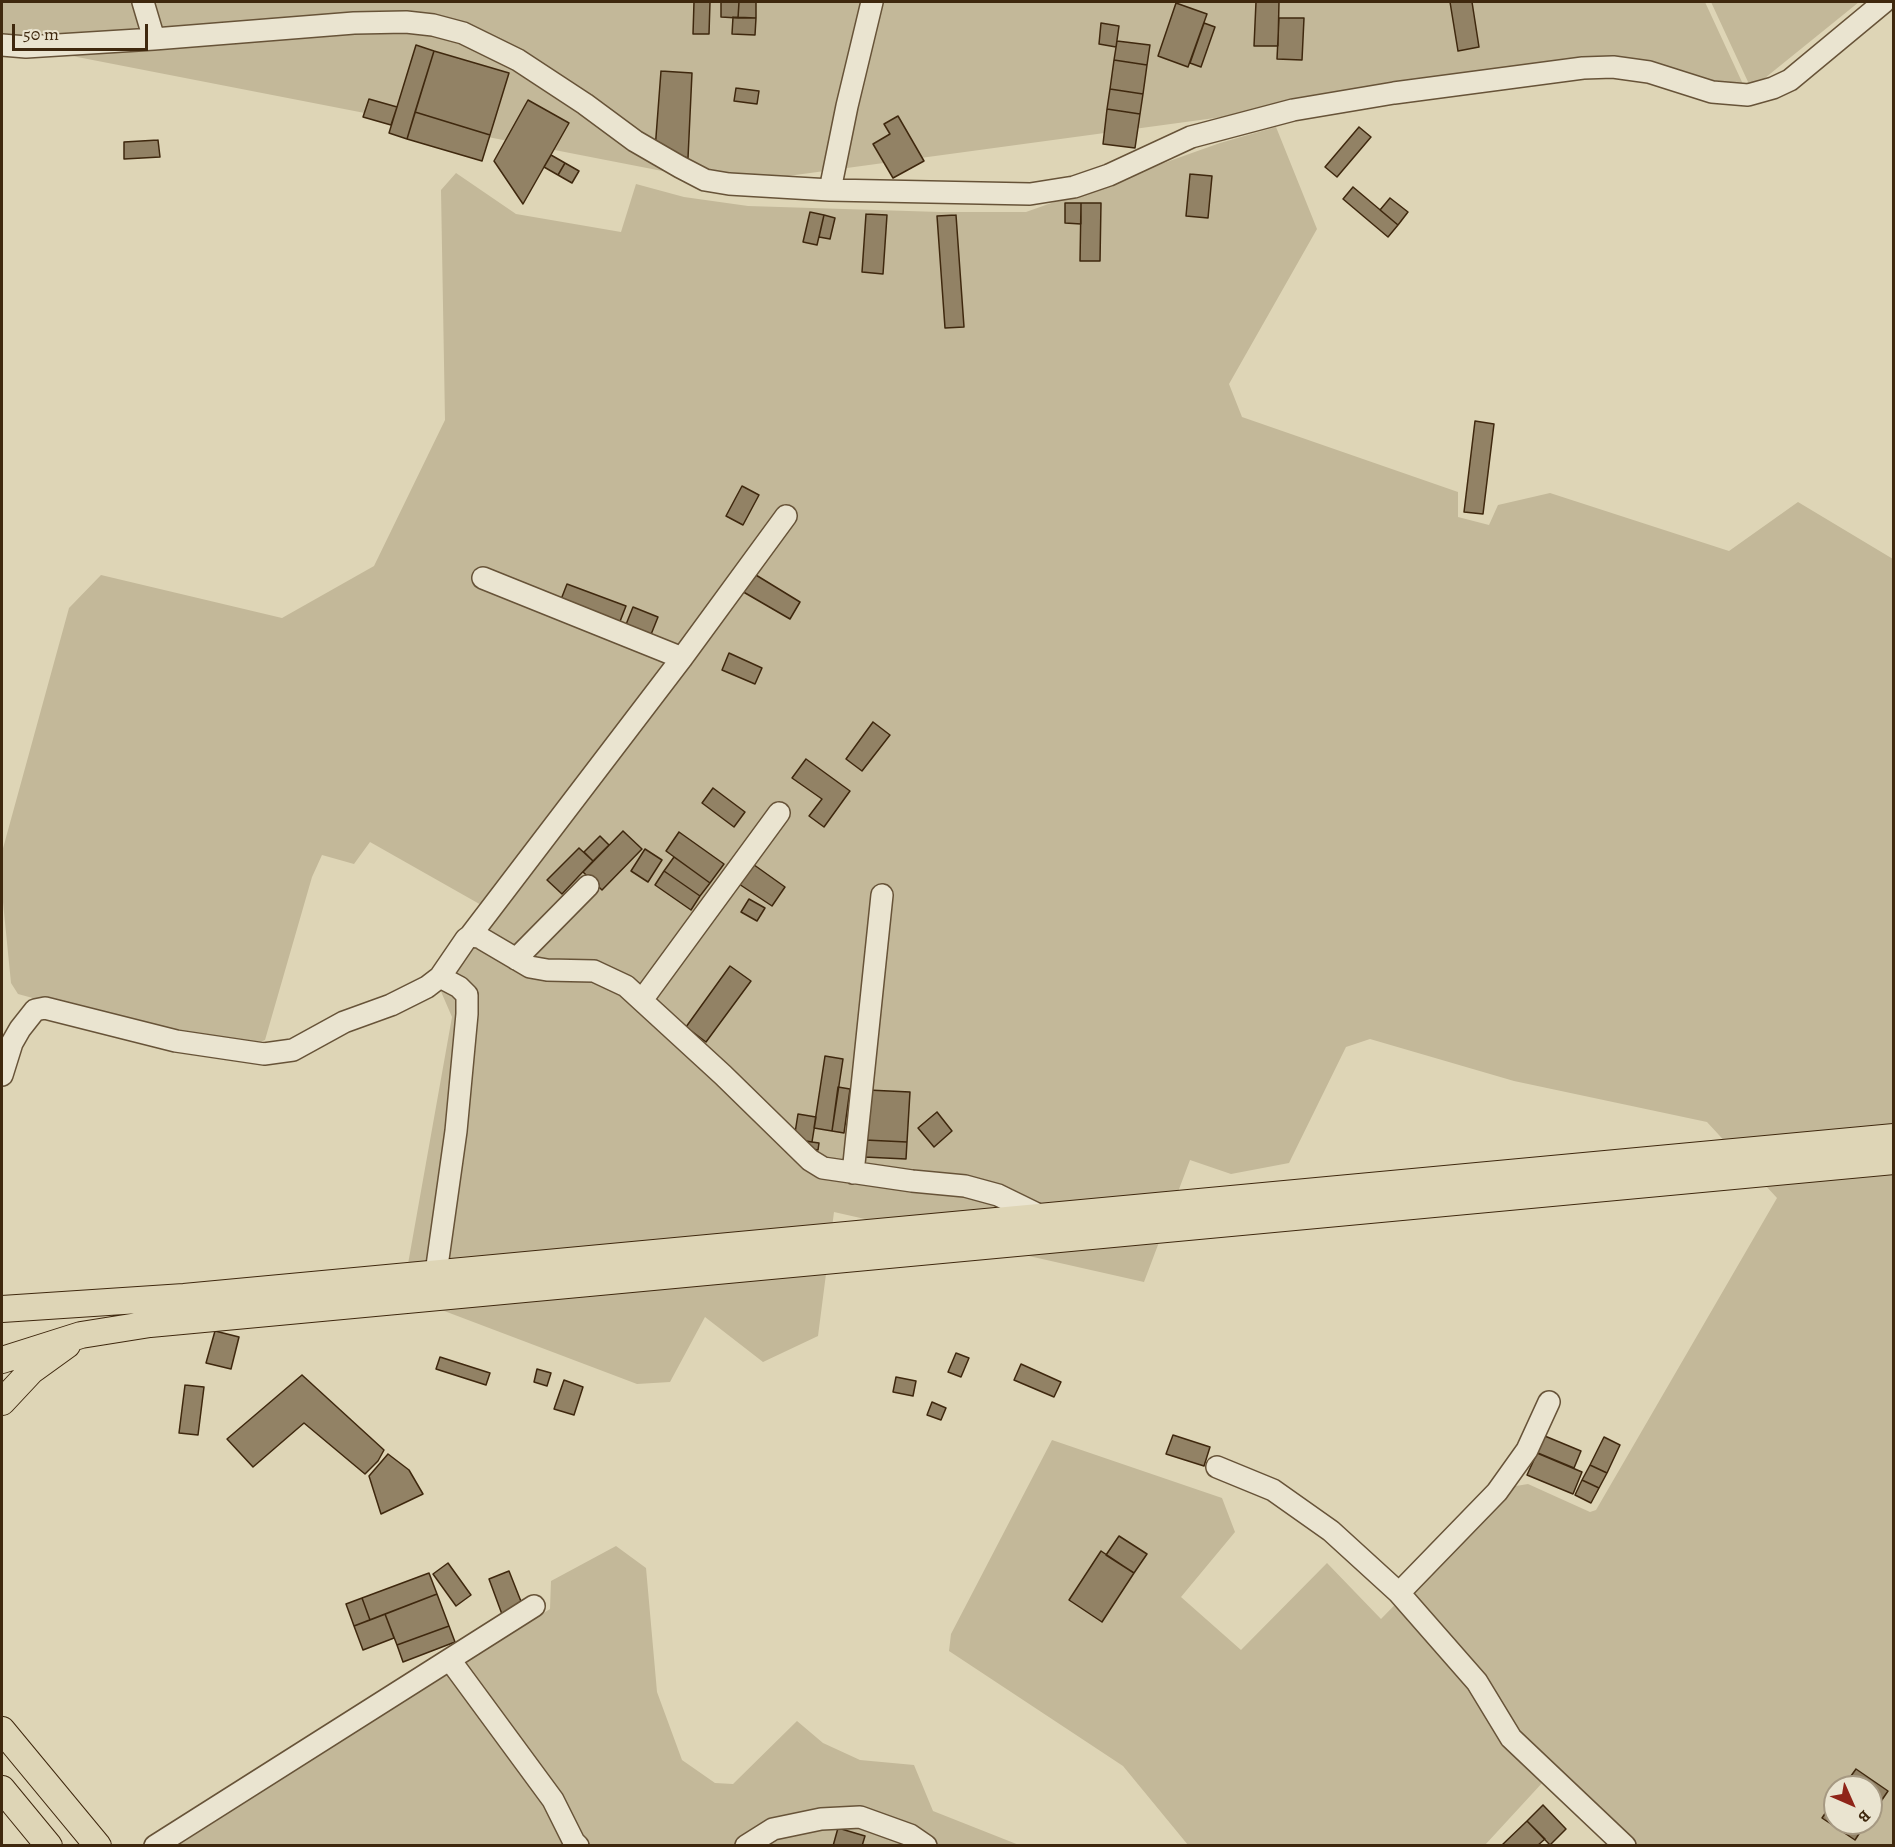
<!DOCTYPE html>
<html>
<head>
<meta charset="utf-8">
<style>
  body { margin:0 }
  #map { position:relative; width:1895px; height:1847px; overflow:hidden; background:#ded5b6; font-family:Alegreya,serif }
  canvas { display:block }
  .frame { position:absolute; inset:0; border:3px solid #3f280e; pointer-events:none }
  .north { position:absolute; left:1823px; top:1775px; width:60px; height:60px; box-sizing:border-box; background:#eae4d0; border:2px solid #a69982; border-radius:50%; rotate:135deg; font-size:16px; font-weight:700; line-height:24px; text-align:center; color:#3f280e }
  .north::after { content:''; display:block; margin:auto; width:21px; height:27px; background:#8f2418; clip-path:polygon(50% 0,100% 100%,50% 72%,0 100%) }
  .scale { position:absolute; left:12px; top:24px; width:136px; height:27px; box-sizing:border-box; border:3px solid #3f280e; border-top:0; padding-left:8px; font-size:18px; line-height:21px; white-space:nowrap; color:#3f280e; -webkit-text-stroke:4px #eae4d0; paint-order:stroke }
</style>
</head>
<body>
<div id="map">
<canvas width="1895" height="1847"></canvas>
<div class="frame"></div>
<div class="north">B</div>
<div class="scale">50 m</div>
</div>
<script>
const g = document.querySelector('canvas').getContext('2d');
g.lineJoin = 'round';
function paint(path, color) { g.fillStyle = color; g.fill(path, 'evenodd'); }
const shape = rows => new Path2D(rows.map(r => 'M' + r).join(''));
function strokePath(path, color, width, dash) { g.strokeStyle = color; g.lineWidth = width; g.lineCap = dash ? 'butt' : 'round'; g.setLineDash(dash || []); g.stroke(path); }
const green = shape([
  [2,2,1705,2,1748,95,1583,68,729,184,26,47,2,37],
  [1711,2,1859,2,1760,82,1749,84],
  [1276,127,1317,229,1229,384,1242,417,1458,492,1458,517,1489,525,1498,505,1550,493,1729,551,1798,502,1893,559,1893,1845,1634,1845,1555,1769,1485,1845,1188,1845,1123,1766,949,1651,951,1634,1052,1440,1222,1498,1235,1532,1181,1597,1241,1650,1327,1563,1381,1619,1510,1487,1528,1484,1590,1512,1596,1510,1777,1198,1707,1122,1514,1081,1370,1039,1346,1047,1289,1163,1231,1174,1190,1160,1144,1282,834,1212,818,1336,763,1362,705,1317,670,1382,637,1384,439,1309,408,1264,452,1017,433,973,483,906,370,842,354,864,322,855,312,877,265,1040,251,1046,139,1027,18,994,11,983,2,892,2,852,69,608,101,575,282,618,374,566,445,420,441,190,456,173,516,214,621,232,636,184,684,197,748,206,940,212,1026,212,1220,143],
  [1835,1787,1871,1787,1871,1823,1835,1823],
  [616,1546,646,1568,657,1692,682,1760,715,1783,733,1784,797,1721,823,1743,860,1760,914,1765,933,1811,1019,1845,169,1846,550,1609,551,1581]
]);
const building = shape([
  [694,2,710,2,709,34,693,34,694,2],
  [721,2,739,2,738,18,721,17,721,2],
  [739,2,756,2,756,18,738,18,739,2],
  [1256,2,1279,2,1278,46,1254,46,1256,2],
  [1450,2,1472,2,1479,47,1458,51,1450,2],
  [1176,3,1207,14,1188,67,1158,56,1176,3],
  [733,17,756,18,755,35,732,34,733,17],
  [1279,18,1304,18,1302,60,1277,59,1279,18],
  [1101,23,1119,26,1116,47,1099,44,1101,23],
  [1204,23,1215,27,1201,67,1190,63,1204,23],
  [1117,41,1150,45,1147,65,1114,60,1117,41],
  [416,45,434,51,407,139,389,133,416,45],
  [434,51,509,73,490,135,415,112,434,51],
  [1114,60,1147,65,1143,94,1110,89,1114,60],
  [661,71,692,73,688,158,655,150,661,71],
  [736,88,759,91,757,104,734,101,736,88],
  [1110,89,1143,94,1140,114,1107,109,1110,89],
  [369,99,397,107,391,125,363,117,369,99],
  [528,100,569,123,523,204,494,161,528,100],
  [1107,109,1140,114,1135,148,1103,144,1107,109],
  [415,112,490,135,482,161,407,139,415,112],
  [898,116,924,161,893,178,873,144,890,134,884,124,898,116],
  [1359,127,1371,137,1337,177,1325,167,1359,127],
  [158,140,160,157,124,159,124,142,158,140],
  [551,155,565,163,558,175,544,167,551,155],
  [565,163,579,171,572,183,558,175,565,163],
  [1190,174,1212,176,1208,218,1186,216,1190,174],
  [1353,187,1398,225,1388,237,1343,199,1353,187],
  [1390,198,1408,212,1398,225,1380,210,1390,198],
  [1065,203,1081,203,1081,224,1065,223,1065,203],
  [1081,203,1101,203,1100,261,1080,261,1081,203],
  [810,212,824,215,817,245,803,242,810,212],
  [866,214,887,215,883,274,862,272,866,214],
  [824,215,835,218,830,239,819,237,824,215],
  [956,215,964,327,945,328,937,216,956,215],
  [1475,421,1494,424,1483,514,1464,512,1475,421],
  [742,486,759,495,743,525,726,516,742,486],
  [751,572,800,602,790,619,740,590,751,572],
  [567,584,626,606,619,624,560,602,567,584],
  [633,607,658,617,650,637,625,627,633,607],
  [729,653,762,668,755,684,722,670,729,653],
  [873,722,890,735,862,771,846,759,873,722],
  [806,759,850,791,824,827,809,816,822,799,792,778,806,759],
  [713,788,745,812,734,827,702,803,713,788],
  [623,831,642,849,602,890,583,872,623,831],
  [679,832,724,864,710,883,666,851,679,832],
  [600,836,609,845,593,861,584,852,600,836],
  [579,848,593,861,562,894,547,880,579,848],
  [645,849,662,860,648,882,631,871,645,849],
  [674,857,710,883,700,896,664,871,674,857],
  [750,862,785,887,772,906,736,882,750,862],
  [664,871,700,896,691,910,655,885,664,871],
  [749,899,765,908,757,921,741,912,749,899],
  [730,966,751,981,706,1042,686,1027,730,966],
  [825,1056,843,1059,832,1131,814,1128,825,1056],
  [838,1087,850,1089,844,1133,832,1131,838,1087],
  [868,1090,910,1092,907,1142,865,1140,868,1090],
  [937,1112,952,1131,934,1147,918,1128,937,1112],
  [798,1114,816,1117,812,1142,794,1139,798,1114],
  [798,1140,819,1143,818,1150,797,1147,798,1140],
  [865,1140,907,1142,906,1159,864,1157,865,1140],
  [215,1331,239,1337,231,1369,206,1363,215,1331],
  [956,1353,969,1358,961,1377,948,1372,956,1353],
  [440,1357,490,1373,486,1385,436,1369,440,1357],
  [1021,1364,1061,1382,1054,1397,1014,1380,1021,1364],
  [537,1369,551,1373,547,1386,534,1382,537,1369],
  [302,1375,384,1450,378,1461,365,1474,304,1423,253,1467,227,1439,302,1375],
  [896,1377,916,1381,913,1396,893,1392,896,1377],
  [564,1380,583,1387,574,1415,554,1409,564,1380],
  [185,1385,204,1387,198,1435,179,1433,185,1385],
  [932,1402,946,1408,941,1420,927,1415,932,1402],
  [1540,1434,1581,1451,1574,1468,1533,1451,1540,1434],
  [1173,1435,1210,1447,1204,1466,1166,1454,1173,1435],
  [1604,1437,1620,1445,1607,1473,1590,1465,1604,1437],
  [1537,1453,1582,1472,1573,1494,1527,1475,1537,1453],
  [388,1454,409,1470,423,1494,381,1514,369,1476,388,1454],
  [1590,1465,1607,1473,1599,1488,1582,1480,1590,1465],
  [1582,1480,1599,1488,1591,1503,1575,1495,1582,1480],
  [1119,1536,1147,1554,1134,1573,1106,1555,1119,1536],
  [1101,1551,1134,1573,1102,1622,1069,1600,1101,1551],
  [448,1563,471,1595,456,1606,433,1574,448,1563],
  [509,1571,524,1609,503,1617,489,1579,509,1571],
  [429,1573,437,1594,370,1620,362,1598,429,1573],
  [437,1594,449,1626,397,1645,385,1614,437,1594],
  [362,1598,370,1620,354,1626,346,1604,362,1598],
  [385,1614,394,1638,363,1650,354,1626,385,1614],
  [449,1626,455,1642,403,1662,397,1645,449,1626],
  [1856,1769,1888,1791,1871,1816,1871,1787,1843,1787,1856,1769],
  [1835,1799,1835,1823,1866,1823,1855,1840,1822,1818,1835,1799],
  [1543,1805,1566,1829,1550,1845,1527,1821,1543,1805],
  [1527,1821,1545,1839,1537,1846,1501,1846,1527,1821],
  [838,1828,865,1836,862,1846,833,1846,838,1828]
]);
const minor = shape([
  [143,2,154,39],
  [2,45,26,47,154,39,354,23,406,22,433,25,463,33,518,60,585,104,635,141,680,167,705,180,729,184,830,190,1030,194,1074,187,1109,175,1191,137,1293,110,1394,93,1583,68,1613,67,1649,72,1712,92,1748,95,1773,88,1790,80,1884,2],
  [830,190,847,106,872,2],
  [483,578,682,658],
  [470,936,682,658,786,516],
  [516,959,588,886],
  [642,1000,779,813],
  [2,1075,12,1043,20,1029,35,1010,45,1008,176,1041,264,1054,293,1050,344,1022,391,1005,427,987,440,977,466,939,470,936,479,937,530,967,547,970,594,971,626,986,723,1075,810,1160,823,1168,912,1181,965,1186,998,1195,1043,1217],
  [853,1173,882,895],
  [436,1273,456,1131,467,1014,467,995,459,987,440,977],
  [1217,1467,1273,1490,1331,1531,1399,1593,1477,1682,1511,1738,1625,1846],
  [1399,1593,1497,1492,1527,1450,1549,1402],
  [450,1660,553,1800,574,1842,578,1846],
  [155,1846,534,1606],
  [746,1846,773,1829,821,1819,860,1817,910,1835,926,1846]
]);
const major = shape([
  [2,1309,184,1297,1894,1137],
  [2,1360,81,1335,150,1324,1894,1161],
  [2,1402,31,1371,67,1345],
  [2,1730,98,1846],
  [2,1789,49,1846]
]);
paint(green, '#c3b899');
paint(building, '#928265');
strokePath(building, '#3f280e', 1.5);
strokePath(minor, '#675338', 24);
strokePath(major, '#3f280e', 28);
strokePath(minor, '#eae4d0', 21);
strokePath(major, '#ded5b6', 26);
</script>
</body>
</html>
